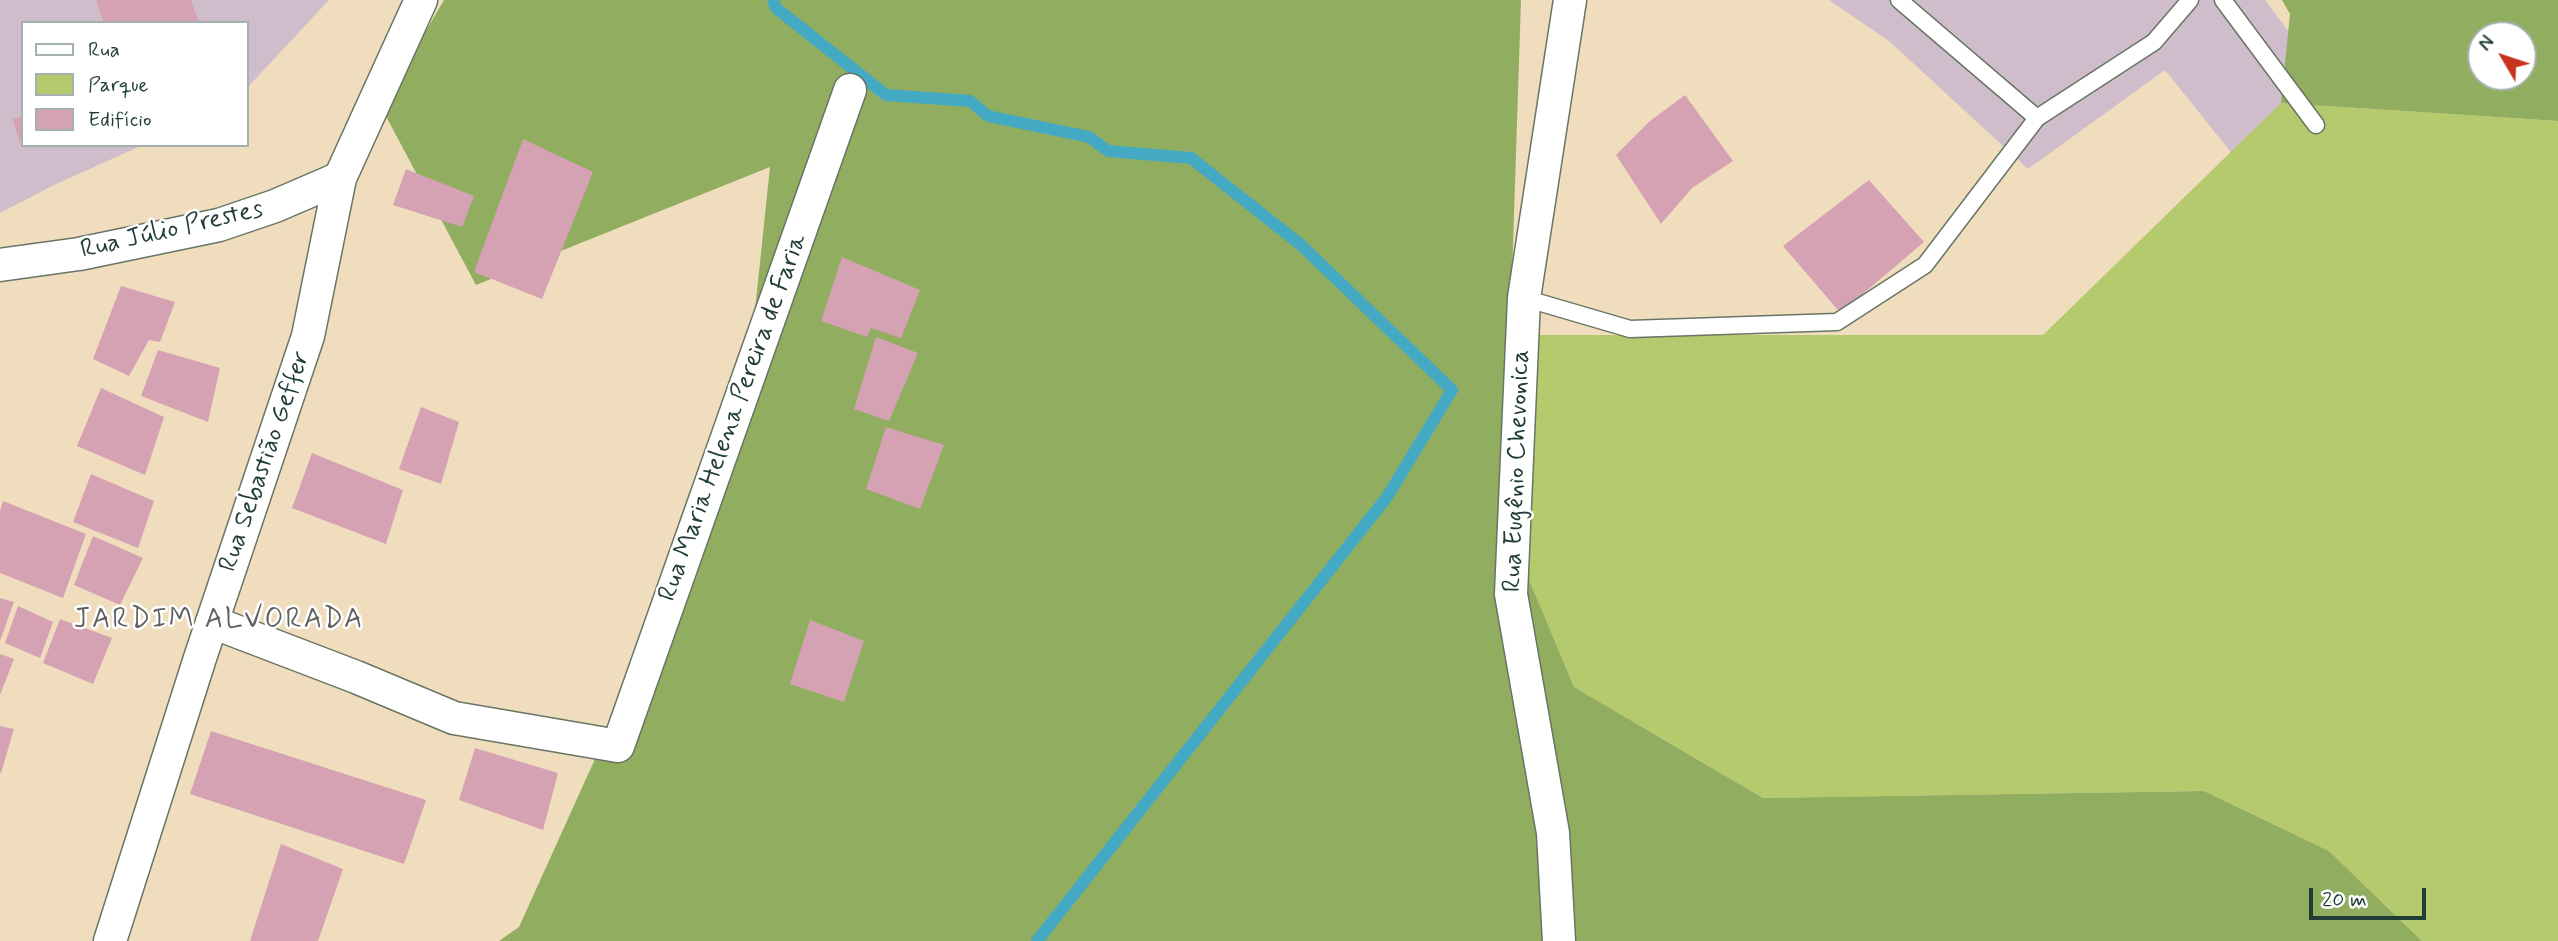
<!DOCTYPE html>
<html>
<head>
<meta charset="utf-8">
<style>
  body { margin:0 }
  #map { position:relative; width:2558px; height:941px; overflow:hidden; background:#f0ddbe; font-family:Mynerve,sans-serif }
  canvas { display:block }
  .legend { position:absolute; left:21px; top:21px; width:228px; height:126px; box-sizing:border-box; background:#fff; border:2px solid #a5b1ae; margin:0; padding:9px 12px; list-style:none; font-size:21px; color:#1f3d34 }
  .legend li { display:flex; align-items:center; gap:14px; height:35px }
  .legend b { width:35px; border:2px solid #a5b1ae }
  .north { position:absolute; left:2467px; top:21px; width:70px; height:70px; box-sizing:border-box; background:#fff; border:2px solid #a5b1ae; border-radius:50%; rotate:309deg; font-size:19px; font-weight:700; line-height:28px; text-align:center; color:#1f3d34 }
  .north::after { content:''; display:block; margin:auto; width:24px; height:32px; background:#c8321e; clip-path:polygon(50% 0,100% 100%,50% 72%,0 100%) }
  .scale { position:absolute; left:2309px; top:888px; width:117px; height:32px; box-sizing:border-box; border:4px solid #1f3d34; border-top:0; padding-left:9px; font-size:21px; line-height:24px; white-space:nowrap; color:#1f3d34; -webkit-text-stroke:5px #fff; paint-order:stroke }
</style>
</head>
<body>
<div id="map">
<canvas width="2558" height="941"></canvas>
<ul class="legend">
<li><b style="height:9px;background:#fff"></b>Rua</li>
<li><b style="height:19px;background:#b5c96d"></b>Parque</li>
<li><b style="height:19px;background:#d5a2b3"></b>Edifício</li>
</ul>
<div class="north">N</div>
<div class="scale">20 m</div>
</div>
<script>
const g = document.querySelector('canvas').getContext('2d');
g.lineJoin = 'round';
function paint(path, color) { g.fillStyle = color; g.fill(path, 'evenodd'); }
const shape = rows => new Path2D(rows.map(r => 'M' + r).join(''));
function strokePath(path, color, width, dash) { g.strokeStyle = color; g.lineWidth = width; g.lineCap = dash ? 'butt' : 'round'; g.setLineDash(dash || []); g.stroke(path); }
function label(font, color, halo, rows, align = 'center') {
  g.font = font + ' Mynerve,sans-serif'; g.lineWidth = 5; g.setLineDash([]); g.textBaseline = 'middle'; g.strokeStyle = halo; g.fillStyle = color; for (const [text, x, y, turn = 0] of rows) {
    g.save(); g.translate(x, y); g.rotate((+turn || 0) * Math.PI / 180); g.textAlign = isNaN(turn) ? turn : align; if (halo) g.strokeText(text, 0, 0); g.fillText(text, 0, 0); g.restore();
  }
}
const industrial = shape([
  [0,0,329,0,247,88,247,23,23,23,23,145,143,145,54,185,0,213],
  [1829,0,2265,0,2393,171,2274,206,2165,70,2028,169,1889,41]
]);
const green = shape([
  [2281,103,2558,121,2558,941,2422,941,2329,851,2204,791,1763,798,1574,687,1504,520,1511,335,2043,335]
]);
const forest = shape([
  [444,0,1521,0,1504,520,1574,687,1763,798,2204,791,2329,851,2422,941,499,941,519,927,742,434,770,167,476,285,381,107],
  [2282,0,2558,0,2558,121,2281,103,2290,14],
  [2481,35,2523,35,2523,77,2481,77]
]);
const stream = shape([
  [773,0,776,8,886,95,970,101,988,116,1089,137,1108,151,1191,158,1301,245,1452,390,1387,497,1037,941]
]);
const building = shape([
  [96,0,191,0,199,23,104,23],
  [1685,95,1733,161,1692,188,1661,224,1616,155,1650,121],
  [23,116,23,140,19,141,13,119],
  [523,139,593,172,542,299,474,272],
  [406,169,474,196,462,227,393,205],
  [1869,180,1924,242,1851,304,1838,310,1783,246],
  [842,257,920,290,901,338,871,328,867,337,821,321],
  [121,286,175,302,160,342,149,340,129,376,93,359],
  [876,337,918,353,889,421,854,409],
  [158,350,220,368,208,422,141,396],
  [101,388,164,417,145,475,77,446],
  [421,407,459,422,441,484,399,469],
  [886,427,944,445,920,509,866,489],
  [312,453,403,490,386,544,292,508],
  [91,474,154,501,138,548,73,522],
  [3,501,86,534,63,598,0,573,0,511],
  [93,536,143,558,120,605,74,585],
  [0,598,14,602,0,641],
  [18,606,53,622,40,658,5,643],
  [60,619,112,638,93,684,43,663],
  [810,620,864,641,844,702,790,684],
  [0,654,14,659,0,695],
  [0,726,14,729,1,773,0,773],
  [211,731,426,800,404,864,190,794],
  [475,748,558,773,543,830,459,800],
  [281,844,343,869,318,941,250,941]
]);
const service = shape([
  [1899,0,2037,118,2154,42,2190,0],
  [2223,0,2316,125],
  [1524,298,1630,329,1837,322,1925,265,2037,118]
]);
const minor = shape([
  [0,265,79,254,219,225,275,206,340,178],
  [212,622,356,677,454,718,618,746,850,90],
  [110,941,200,658,308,336,340,178,421,0],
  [1559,941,1553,833,1511,594,1524,298,1570,0]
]);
const streetNames = [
  ["Rua Júlio Prestes",172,231,-13],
  ["Rua Maria Helena Pereira de Faria",734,418,-70],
  ["Rua Sebastião Geffer",266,462,-71],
  ["Rua Eugênio Chevonica",1518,471,-88]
];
const neighbourhoodNames = [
  ["JARDIM ALVORADA",219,621]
];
paint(industrial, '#d0bdcc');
paint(green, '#b5c96d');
paint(forest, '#90ad60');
strokePath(stream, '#44aac4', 12);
paint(building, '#d5a2b3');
strokePath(service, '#687564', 19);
strokePath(minor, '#687564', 35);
strokePath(service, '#fff', 16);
strokePath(minor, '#fff', 32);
label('26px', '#1f3d34', '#fff', streetNames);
g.letterSpacing = '2px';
label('28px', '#5f6060', '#fff', neighbourhoodNames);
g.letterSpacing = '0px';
</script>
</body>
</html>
